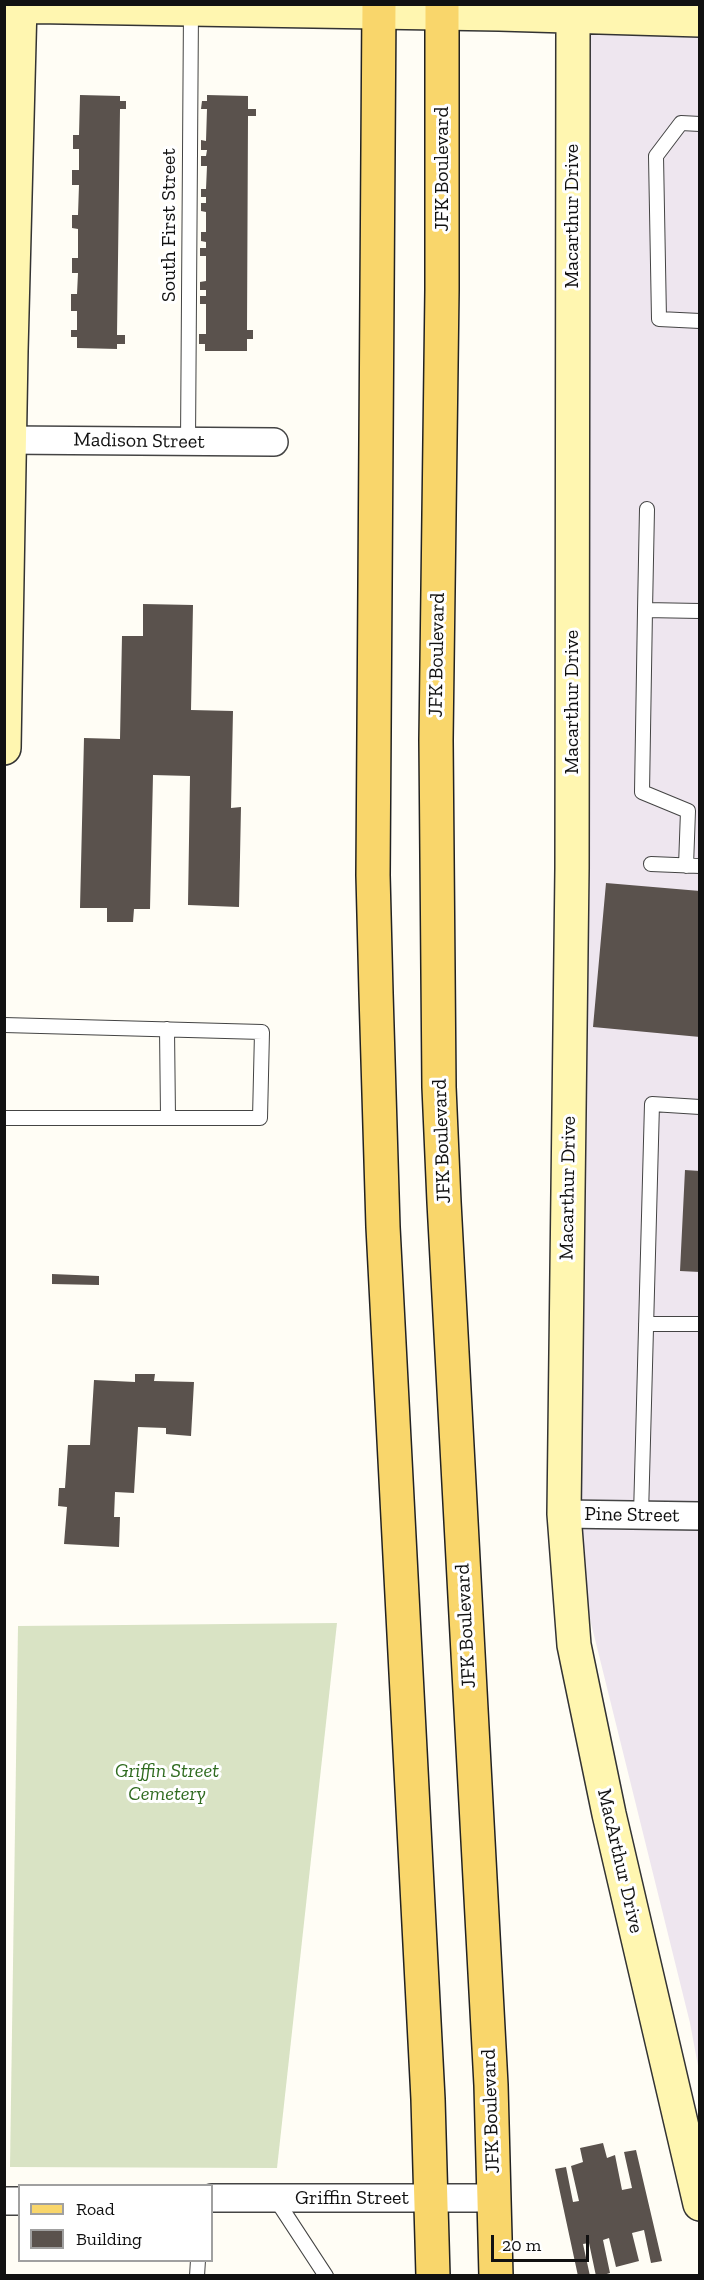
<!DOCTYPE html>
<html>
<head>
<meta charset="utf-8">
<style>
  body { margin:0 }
  #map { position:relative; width:704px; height:2280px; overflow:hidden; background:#fffdf5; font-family:"Zilla Slab",serif }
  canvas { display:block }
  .frame { position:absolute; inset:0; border:6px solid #111; pointer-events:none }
  .legend { position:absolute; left:18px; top:2184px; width:195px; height:78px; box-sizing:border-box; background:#fff; border:2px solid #a0a0a0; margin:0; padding:8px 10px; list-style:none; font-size:18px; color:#111 }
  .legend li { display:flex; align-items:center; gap:12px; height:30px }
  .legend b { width:30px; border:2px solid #a0a0a0 }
  .scale { position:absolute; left:491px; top:2235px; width:98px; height:27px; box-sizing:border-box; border:3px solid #111; border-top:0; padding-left:8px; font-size:18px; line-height:21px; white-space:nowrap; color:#111; -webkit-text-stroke:4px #fff; paint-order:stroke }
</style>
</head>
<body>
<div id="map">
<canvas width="704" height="2280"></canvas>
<div class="frame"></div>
<ul class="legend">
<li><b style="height:8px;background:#f9d66b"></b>Road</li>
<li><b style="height:16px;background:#5a524d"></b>Building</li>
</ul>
<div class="scale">20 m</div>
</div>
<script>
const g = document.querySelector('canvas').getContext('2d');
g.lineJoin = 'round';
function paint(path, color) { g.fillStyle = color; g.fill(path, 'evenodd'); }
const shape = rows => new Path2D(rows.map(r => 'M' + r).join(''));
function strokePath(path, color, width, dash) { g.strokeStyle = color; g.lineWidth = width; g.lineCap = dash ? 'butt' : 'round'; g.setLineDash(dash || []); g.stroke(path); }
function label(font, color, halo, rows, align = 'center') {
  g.font = font + ' "Zilla Slab",serif'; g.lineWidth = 6; g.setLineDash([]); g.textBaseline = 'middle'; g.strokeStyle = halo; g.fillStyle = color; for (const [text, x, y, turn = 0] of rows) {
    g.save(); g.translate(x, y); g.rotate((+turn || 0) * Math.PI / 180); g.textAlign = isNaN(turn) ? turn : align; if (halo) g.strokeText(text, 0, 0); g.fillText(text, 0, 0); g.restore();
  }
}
const industrial = shape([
  [573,17,699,20,699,2071,690,2023,564,1514]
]);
const cemetery = shape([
  [337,1623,277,2168,10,2167,18,1626]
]);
const building = shape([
  [80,95,120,96,120,101,126,101,126,109,120,109,117,335,125,335,125,344,117,344,117,349,77,348,77,337,71,337,71,330,77,330,77,311,71,311,71,294,77,294,78,273,72,273,72,258,78,258,78,229,72,228,72,215,78,215,79,185,72,185,72,170,79,170,79,149,73,149,73,135,79,135],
  [207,95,248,96,248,109,256,109,256,116,248,116,247,330,253,330,253,339,247,339,247,351,205,351,205,344,199,344,199,334,206,334,206,304,200,304,200,296,206,296,206,290,200,290,200,282,206,281,206,256,200,256,200,248,206,248,206,242,201,241,201,232,206,232,206,212,201,211,201,203,206,203,206,197,201,197,201,189,206,189,207,166,201,166,201,156,206,156,207,150,201,150,201,140,206,141,207,109,201,109,202,101,207,101],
  [143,604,193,605,191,710,233,711,231,808,241,807,239,907,188,905,190,776,153,775,150,909,134,909,133,922,107,922,107,908,80,908,84,738,120,739,122,636,143,636],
  [606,883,700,891,700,1037,593,1027],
  [685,1170,700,1171,700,1272,680,1271],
  [52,1274,99,1276,99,1285,52,1284],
  [135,1374,155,1374,154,1381,194,1382,191,1436,166,1434,166,1428,138,1427,134,1493,115,1492,114,1517,120,1517,119,1547,64,1544,67,1507,58,1506,59,1488,65,1488,68,1445,90,1445,94,1380,135,1382],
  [603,2143,607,2158,615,2155,622,2190,632,2188,624,2152,636,2150,662,2261,651,2263,644,2230,632,2233,639,2261,616,2267,609,2238,603,2240,610,2273,600,2276,596,2276,589,2243,583,2244,590,2276,578,2276,555,2169,566,2167,573,2202,579,2201,571,2166,583,2162,580,2148]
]);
const lane = shape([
  [700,124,681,123,656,156,659,319,700,321],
  [188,442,191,9],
  [645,610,647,509],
  [651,864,700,866],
  [686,866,688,811,642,792,645,610,700,611],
  [4,1025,262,1032,260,1118,4,1118],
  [167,1029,168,1117],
  [646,1324,700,1324],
  [641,1515,652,1104,700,1107],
  [275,2198,326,2276],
  [197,2276,198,2260]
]);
const street = shape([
  [4,440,274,442],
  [564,1514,700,1516],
  [212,2198,493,2198],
  [4,2201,20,2201]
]);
const secondary = shape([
  [4,6,499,14,700,20],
  [573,17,572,869,564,1514,574,1645,609,1814,700,2204],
  [4,748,11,351,20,4]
]);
const primary = shape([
  [379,4,373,875,376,993,383,1227,428,2099,433,2276],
  [442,4,442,290,436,740,439,1087,444,1202,491,2085,496,2276]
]);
const streetNames = [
  ["JFK Boulevard",442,169,-90],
  ["Macarthur Drive",572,216,-90],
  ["South First Street",169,225,-90],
  ["Madison Street",139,441,1],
  ["JFK Boulevard",437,655,-89],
  ["Macarthur Drive",572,702,-90],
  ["JFK Boulevard",442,1141,-92],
  ["Macarthur Drive",568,1188,-89],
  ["Pine Street",632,1515,1],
  ["JFK Boulevard",466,1626,-93],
  ["MacArthur Drive",620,1861,77],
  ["JFK Boulevard",491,2111,-92],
  ["Griffin Street",352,2198]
];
const parkNames = [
  ["Griffin Street",167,1771],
  ["Cemetery",167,1794]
];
paint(industrial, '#eee6ef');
paint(cemetery, '#d9e3c4');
paint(building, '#5a524d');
strokePath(lane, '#444', 16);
strokePath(street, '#444', 30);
strokePath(secondary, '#333', 36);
strokePath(primary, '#222', 36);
strokePath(lane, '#fff', 14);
strokePath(street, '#fff', 27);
strokePath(secondary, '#fff6b0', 33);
strokePath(primary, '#f9d66b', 33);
label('20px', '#111', '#fff', streetNames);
label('italic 20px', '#2f6b1f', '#fff', parkNames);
</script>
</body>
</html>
